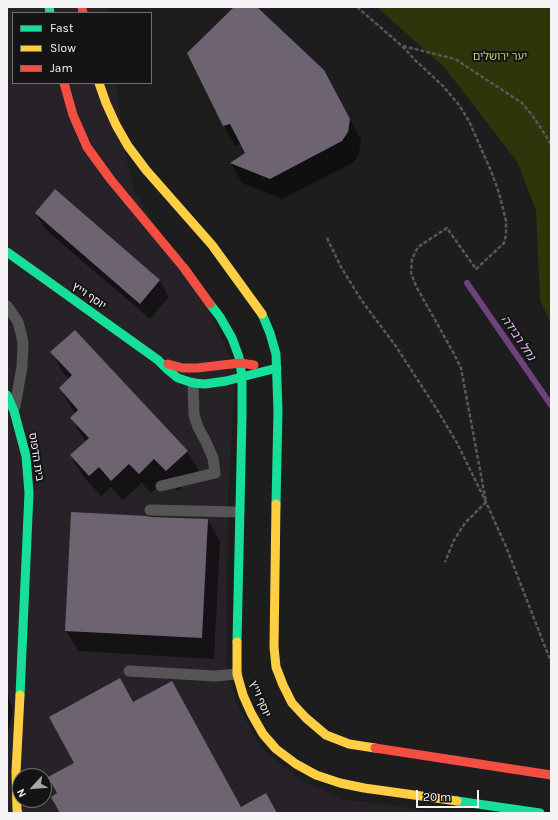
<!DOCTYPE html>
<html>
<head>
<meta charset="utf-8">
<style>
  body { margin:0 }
  #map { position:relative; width:558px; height:820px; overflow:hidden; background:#1d1d1d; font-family:Karla,sans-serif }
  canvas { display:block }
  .frame { position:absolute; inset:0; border:8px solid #f5f3f5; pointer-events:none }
  .legend { position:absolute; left:12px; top:12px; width:140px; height:72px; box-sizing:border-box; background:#141315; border:1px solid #6e6d6f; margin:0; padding:5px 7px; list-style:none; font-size:12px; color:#f5f3f5 }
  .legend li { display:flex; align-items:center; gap:8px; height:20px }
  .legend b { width:20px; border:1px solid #6e6d6f }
  .north { position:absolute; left:12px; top:768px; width:40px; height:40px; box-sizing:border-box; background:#141315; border:1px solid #6e6d6f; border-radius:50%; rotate:244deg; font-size:11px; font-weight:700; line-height:16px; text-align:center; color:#f5f3f5 }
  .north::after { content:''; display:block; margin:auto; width:14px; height:18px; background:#a9a8a9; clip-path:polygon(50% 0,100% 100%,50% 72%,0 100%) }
  .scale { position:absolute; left:416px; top:790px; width:63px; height:18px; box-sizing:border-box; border:2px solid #f5f3f5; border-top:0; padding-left:5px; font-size:12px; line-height:14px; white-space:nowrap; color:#f5f3f5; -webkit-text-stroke:3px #141315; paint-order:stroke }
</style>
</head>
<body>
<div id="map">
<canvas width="558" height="820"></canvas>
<div class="frame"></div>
<ul class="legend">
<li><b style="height:5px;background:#16e098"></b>Fast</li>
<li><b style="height:5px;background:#ffcf43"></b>Slow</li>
<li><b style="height:5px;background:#f24e42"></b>Jam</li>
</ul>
<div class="north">N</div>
<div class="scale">20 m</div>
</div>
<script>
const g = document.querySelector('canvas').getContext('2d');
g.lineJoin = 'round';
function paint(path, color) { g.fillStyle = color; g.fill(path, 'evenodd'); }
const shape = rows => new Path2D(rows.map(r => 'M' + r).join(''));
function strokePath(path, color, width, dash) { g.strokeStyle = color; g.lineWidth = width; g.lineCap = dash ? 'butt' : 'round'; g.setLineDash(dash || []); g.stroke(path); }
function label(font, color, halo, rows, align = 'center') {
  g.font = font + ' Karla,"Noto Sans Hebrew",sans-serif'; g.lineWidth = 4; g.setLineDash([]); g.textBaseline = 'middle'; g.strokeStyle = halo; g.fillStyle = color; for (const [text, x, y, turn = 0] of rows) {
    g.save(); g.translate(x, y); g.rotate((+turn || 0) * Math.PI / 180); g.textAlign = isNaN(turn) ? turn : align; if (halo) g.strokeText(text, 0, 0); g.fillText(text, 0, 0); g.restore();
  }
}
const built = shape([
  [7,7,107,7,108,13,13,13,13,83,116,83,125,153,134,192,209,308,236,372,228,498,226,665,236,701,260,747,300,780,343,799,404,807,435,813,7,813],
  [20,776,44,776,44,800,20,800]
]);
const green = shape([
  [377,7,551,7,551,324,540,300,536,211,518,163,445,68]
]);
const shadow = shape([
  [236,7,255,7,335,92,361,140,359,153,354,162,282,199,242,183,231,164,246,153,241,144,235,146,224,126,188,53],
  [55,191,160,281,169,297,150,319,45,229,36,213],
  [52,352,187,451,199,471,178,491,167,479,151,493,142,483,123,500,111,487,101,496,83,476,71,456,86,442,83,438,71,418,76,413,72,409,60,388,69,379,63,373],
  [208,520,220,541,214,659,78,651,66,631],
  [7,692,13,711,7,736]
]);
const stream = shape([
  [467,283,551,405]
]);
const building = shape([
  [234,7,257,7,324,70,350,119,348,132,342,141,270,179,230,163,245,153,230,124,223,126,187,53],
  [55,189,160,280,140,304,35,213],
  [75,330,188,451,166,471,154,459,139,474,129,464,111,481,99,467,89,476,70,455,89,438,70,418,78,410,59,388,72,375,50,352],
  [71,512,146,516,150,517,208,519,202,638,65,631],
  [120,678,133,702,172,681,241,807,266,793,277,813,60,813,51,797,57,793,48,777,74,763,49,717]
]);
const path = shape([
  [357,7,402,46,415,60,443,86,459,105,469,121,491,171,499,193,506,221,506,235,504,243,476,269,447,228,418,247,412,259,411,273,416,286,453,352,461,368,486,502,465,523,454,540,445,562],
  [403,46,455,59,522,103,532,115,546,136,551,145],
  [327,238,341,267,362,301,395,345,436,408,457,443,486,502,507,549,551,662]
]);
const lane = shape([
  [7,306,12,313,18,322,21,333,23,343,22,367,15,406],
  [161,486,215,473,213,458,206,442,198,427,194,415,193,383],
  [150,510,239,512],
  [129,671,215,676,237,674]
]);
const fast = shape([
  [49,7,50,13],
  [7,252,158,360,168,370,178,378,193,383,205,384,226,381,277,368],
  [210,304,220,317,232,338,239,357,242,377,242,417,237,642],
  [262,314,270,333,276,354,278,411,276,504],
  [7,395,14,411,26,456,29,493,20,695],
  [457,801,540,813]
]);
const slow = shape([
  [99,83,106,103,116,125,128,146,146,170,212,245,262,314],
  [276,504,274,647,276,667,283,685,292,703,306,718,326,735,349,744,375,748],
  [237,642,237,674,243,695,251,713,263,734,276,749,296,764,316,775,340,783,364,788,457,801],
  [18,813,17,810,16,772,20,695]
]);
const jam = shape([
  [82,7,83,13],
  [64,83,73,115,87,147,111,180,184,268,210,304],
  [168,364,183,368,197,368,240,363,254,365],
  [375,748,551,775]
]);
const parkNames = [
  ["יער ירושלים",500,57]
];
const streetNames = [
  ["יוסף וייץ",89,296,35],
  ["בית הדפוס",36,457,81],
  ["יוסף וייץ",260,699,67]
];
const waterNames = [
  ["נחל רבידה",518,338,56]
];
paint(built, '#272228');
paint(green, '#2d350a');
paint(shadow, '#0007');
strokePath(stream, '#6e427d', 6);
paint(building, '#6d6371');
strokePath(path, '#585858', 2.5, [4, 2]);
strokePath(lane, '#555', 11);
strokePath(fast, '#16e098', 9);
strokePath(slow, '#ffcf43', 9);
strokePath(jam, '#f24e42', 9);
label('11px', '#bbd361', '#141315', parkNames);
label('11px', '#f5f3f5', '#141315', streetNames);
label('italic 12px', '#e5bcf3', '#141315', waterNames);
</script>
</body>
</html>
